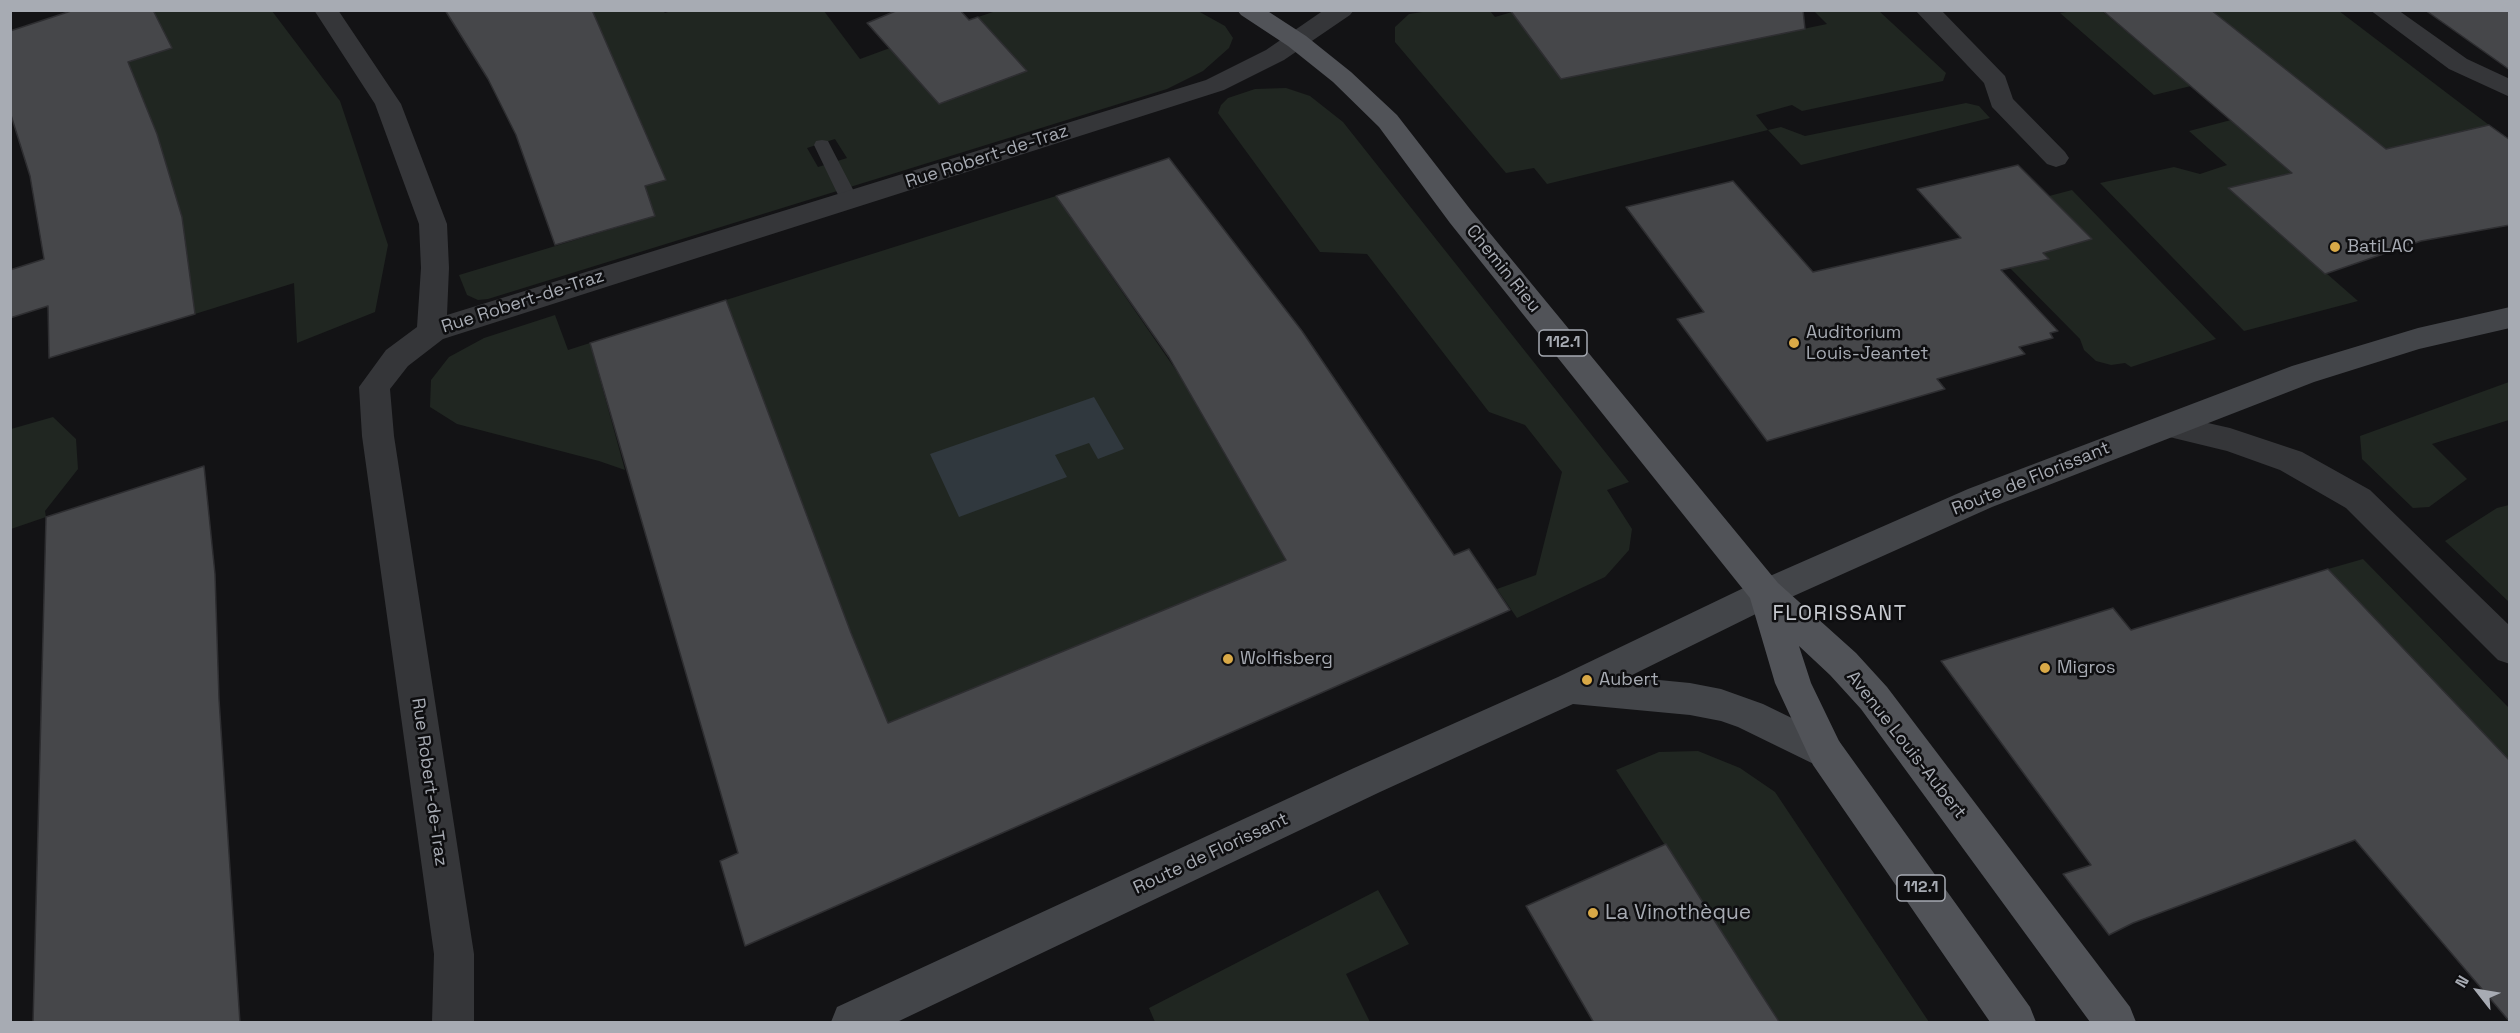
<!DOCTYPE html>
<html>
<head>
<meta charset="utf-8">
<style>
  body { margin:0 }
  #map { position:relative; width:2520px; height:1033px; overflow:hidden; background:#131315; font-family:"Space Grotesk",sans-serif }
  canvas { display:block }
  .frame { position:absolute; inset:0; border:12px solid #a7abb3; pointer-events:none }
  .north { position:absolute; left:2448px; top:961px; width:60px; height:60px; -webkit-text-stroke:4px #0e0e10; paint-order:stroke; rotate:301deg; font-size:16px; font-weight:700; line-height:24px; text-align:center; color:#a7abb3 }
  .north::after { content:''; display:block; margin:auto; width:21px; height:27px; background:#a7abb3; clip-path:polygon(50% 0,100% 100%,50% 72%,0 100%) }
</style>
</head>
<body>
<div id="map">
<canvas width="2520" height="1033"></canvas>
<div class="frame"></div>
<div class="north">N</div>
</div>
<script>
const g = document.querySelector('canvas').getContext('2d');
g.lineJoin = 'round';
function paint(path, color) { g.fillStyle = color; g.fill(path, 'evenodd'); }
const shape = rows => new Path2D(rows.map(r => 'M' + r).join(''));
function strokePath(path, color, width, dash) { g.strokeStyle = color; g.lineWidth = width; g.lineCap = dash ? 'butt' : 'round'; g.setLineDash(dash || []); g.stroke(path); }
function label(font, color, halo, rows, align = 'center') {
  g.font = font + ' "Space Grotesk",sans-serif'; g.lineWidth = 5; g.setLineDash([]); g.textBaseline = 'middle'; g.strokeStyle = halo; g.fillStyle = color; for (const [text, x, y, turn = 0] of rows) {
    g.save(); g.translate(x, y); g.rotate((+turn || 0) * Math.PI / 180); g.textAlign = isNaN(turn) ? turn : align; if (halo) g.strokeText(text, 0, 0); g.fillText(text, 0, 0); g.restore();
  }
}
const green = shape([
  [662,10,665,13,674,10,824,11,860,59,890,48,939,104,1027,71,978,17,996,11,1198,11,1225,26,1233,38,1229,48,1203,71,1167,89,488,299,478,300,467,295,459,275,655,216,645,186,666,180,631,99,571,11],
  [835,139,847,158,818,167,807,148],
  [153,11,272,11,340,101,388,245,375,312,297,343,294,283,195,314,182,217,157,134,128,62,171,48],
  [1429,11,1490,11,1495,17,1512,12,1561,79,1827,24,1814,11,1879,11,1946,73,1943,81,1802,111,1792,105,1756,115,1768,130,1781,127,1805,136,1966,103,1979,106,1990,118,1801,165,1768,130,1547,184,1534,168,1506,173,1395,42,1395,27,1409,14],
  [2073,11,2102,11,2191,86,2154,95,2060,13],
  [2211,11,2339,11,2489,125,2386,149],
  [1286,88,1310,96,1343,122,1629,482,1607,490,1632,529,1629,550,1605,577,1517,618,1497,589,1536,575,1562,472,1525,425,1489,412,1367,254,1320,252,1218,113,1221,105,1228,98,1255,89],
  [2231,120,2296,176,2291,177,2287,174,2229,188,2358,301,2244,331,2100,183,2174,167,2200,174,2227,165,2189,131],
  [2072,190,2216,339,2131,367,2125,363,2111,365,2096,361,2084,350,2080,339,2004,262,2048,259,2043,253,2092,239,2049,196],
  [1056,196,1180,376,1286,560,888,723,851,633,726,300],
  [555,315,568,350,590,343,625,470,599,461,457,424,430,407,431,380,449,357,484,338],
  [2509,382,2509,420,2432,444,2467,479,2429,507,2413,508,2362,459,2360,436],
  [53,417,76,439,78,469,45,511,46,517,11,529,11,429],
  [2509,505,2510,505,2509,602,2445,541,2497,508],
  [2363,559,2509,708,2509,761,2328,569],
  [1698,751,1740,768,1775,792,1929,1022,1780,1022,1616,770,1659,752],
  [1378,890,1409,944,1346,974,1370,1022,1155,1022,1149,1008]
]);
const water = shape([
  [1094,397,1124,449,1098,459,1089,443,1055,455,1067,477,959,517,930,454]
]);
const building = shape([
  [74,10,153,10,172,48,128,62,157,134,182,217,195,314,49,358,48,306,10,318,10,270,44,259,30,176,10,112,10,31,74,10],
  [445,10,592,10,666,180,645,186,655,216,555,245,516,135,488,79,445,10],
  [898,10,960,10,969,20,978,17,1027,71,939,104,867,23,898,10],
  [1510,10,1803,10,1805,29,1561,79,1510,10],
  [2102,10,2211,10,2386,149,2489,125,2510,140,2510,225,2421,241,2325,274,2228,188,2292,173,2102,10],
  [2425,10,2510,10,2510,70,2425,10],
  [1169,158,1302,331,1454,555,1469,549,1510,610,745,946,720,861,738,853,590,343,726,300,851,633,888,723,1286,560,1169,357,1056,196,1169,158],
  [2018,165,2092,239,2043,253,2049,259,2001,270,2058,331,2050,333,2053,338,2019,347,2025,354,1937,379,1945,389,1767,441,1677,319,1704,312,1626,207,1733,181,1813,272,1961,238,1917,189,2018,165],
  [204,466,215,574,219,699,240,1023,33,1023,46,517,204,466],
  [2328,569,2510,761,2510,1022,2355,840,2133,923,2109,935,2063,874,2091,865,1941,661,2113,608,2131,630,2328,569],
  [1666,844,1756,986,1780,1023,1594,1023,1526,906,1666,844]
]);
const service = shape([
  [822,140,828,141,830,145,859,201,856,205,844,205,841,201,814,145,816,141,822,140]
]);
const minor = shape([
  [314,10,338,10,401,104,447,224,449,268,447,315,1206,80,1266,50,1324,10,1354,10,1350,15,1284,60,1224,90,443,339,408,366,390,389,394,436,474,954,474,1022,432,1022,434,954,362,436,359,387,386,350,417,327,421,268,419,224,375,104,314,10],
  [1915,10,1941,10,2005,76,2013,99,2065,152,2069,158,2065,164,2056,167,2047,164,1992,107,1984,83,1915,10],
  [2370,10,2398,10,2467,59,2510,79,2510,97,2449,69,2370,10],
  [2168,414,2230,428,2302,452,2370,490,2510,626,2510,664,2498,660,2346,508,2280,470,2227,451,2157,434,2152,426,2157,418,2168,414]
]);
const secondary = shape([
  [2510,307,2510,328,2419,349,2314,382,1992,507,1778,603,1628,677,1690,683,1721,689,1763,704,1839,741,1845,753,1839,765,1826,770,1738,727,1721,721,1690,715,1573,704,1380,792,897,1022,831,1022,837,1007,1354,768,1558,677,1754,583,1968,489,2292,366,2418,328,2510,307]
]);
const primary = shape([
  [1237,10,1266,10,1306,36,1351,72,1397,115,1470,209,1778,583,1856,653,1887,687,2130,1007,2136,1022,2090,1022,1861,709,1830,675,1799,646,1811,683,1839,741,2030,1007,2036,1022,1990,1022,1813,765,1775,683,1750,598,1450,223,1379,127,1333,82,1288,46,1241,15,1237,10]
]);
const markers = [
  [2335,247,6,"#d9a947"],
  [1794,343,6,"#d9a947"],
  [1228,659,6,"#d9a947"],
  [2045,668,6,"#d9a947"],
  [1587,680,6,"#d9a947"],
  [1593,913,6,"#d9a947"]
];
const shields = [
  [1563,343,48],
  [1921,888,48]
];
const shieldNames = [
  ["112.1",1563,343],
  ["112.1",1921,888]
];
const streetNames = [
  ["Rue Robert-de-Traz",987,157,-18],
  ["Chemin Rieu",1503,269,51],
  ["Rue Robert-de-Traz",523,302,-18],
  ["Route de Florissant",2031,479,-22],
  ["Avenue Louis-Aubert",1906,745,52],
  ["Rue Robert-de-Traz",429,782,82],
  ["Route de Florissant",1211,854,-25]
];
const poiNames = [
  ["BatiLAC",2347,247],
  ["Auditorium",1806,333],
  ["Louis-Jeantet",1806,354],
  ["Wolfisberg",1240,659],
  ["Migros",2057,668],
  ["Aubert",1599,680]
];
const quarterNames = [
  ["FLORISSANT",1840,614]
];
const nearPoinames = [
  ["La Vinothèque",1605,913]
];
paint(green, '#202621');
paint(water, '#30383e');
paint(building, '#46474a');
strokePath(building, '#2e2e31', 1.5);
paint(service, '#353639');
paint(minor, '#353639');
paint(secondary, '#434549');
paint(primary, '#515358');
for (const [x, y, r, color] of markers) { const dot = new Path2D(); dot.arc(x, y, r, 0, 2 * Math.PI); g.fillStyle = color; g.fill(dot); strokePath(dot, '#0e0e10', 2); }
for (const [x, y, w] of shields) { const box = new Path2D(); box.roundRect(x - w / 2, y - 13, w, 26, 4.5); g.fillStyle = '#0e0e10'; g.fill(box); strokePath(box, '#a7abb3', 1.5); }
label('bold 16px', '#a7abb3', null, shieldNames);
label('18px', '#a7abb3', '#0e0e10', streetNames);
label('18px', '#a7abb3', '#0e0e10', poiNames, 'left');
g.letterSpacing = '1.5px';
label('21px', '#c7cad0', '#0e0e10', quarterNames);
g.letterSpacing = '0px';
label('21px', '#a7abb3', '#0e0e10', nearPoinames, 'left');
</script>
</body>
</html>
